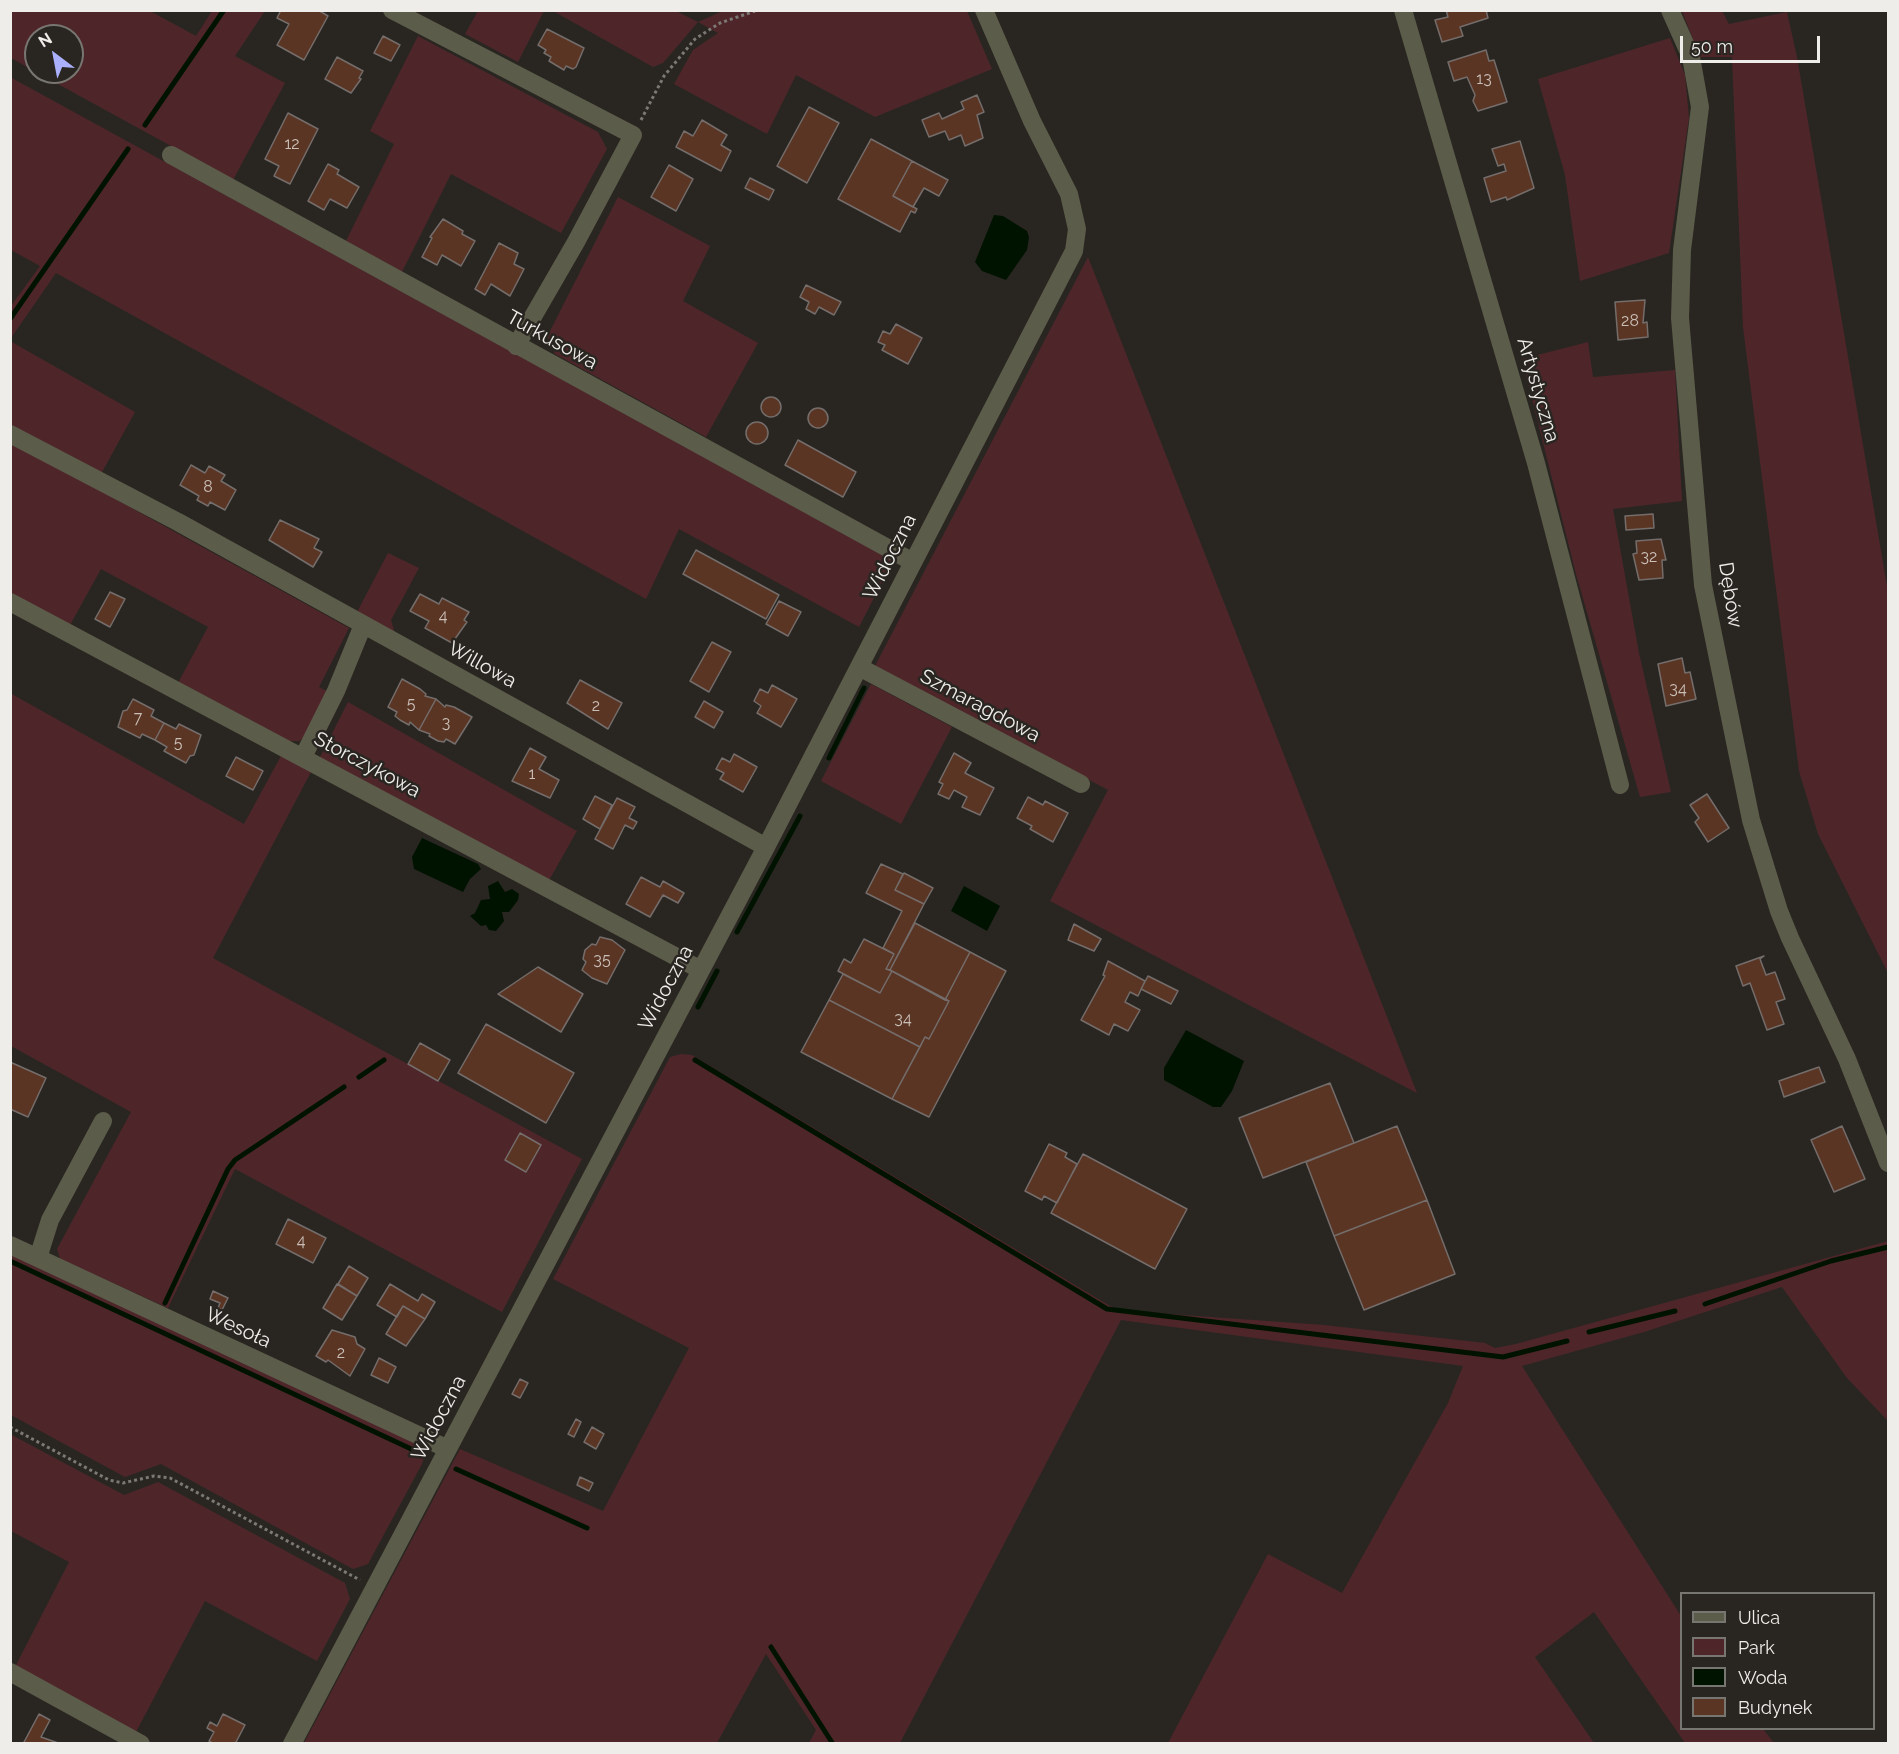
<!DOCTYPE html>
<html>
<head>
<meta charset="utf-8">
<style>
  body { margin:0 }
  #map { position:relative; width:1899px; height:1754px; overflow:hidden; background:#292621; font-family:Raleway,sans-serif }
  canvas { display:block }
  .frame { position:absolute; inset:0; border:12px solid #efedea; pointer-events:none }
  .legend { position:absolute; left:1680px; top:1592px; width:195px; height:138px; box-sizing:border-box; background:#292621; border:2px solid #787671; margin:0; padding:8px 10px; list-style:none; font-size:18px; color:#efedea }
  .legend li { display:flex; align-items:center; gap:12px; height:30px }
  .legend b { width:30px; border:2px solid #787671 }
  .north { position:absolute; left:24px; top:24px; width:60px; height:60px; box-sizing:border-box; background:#292621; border:2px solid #787671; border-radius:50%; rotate:328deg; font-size:16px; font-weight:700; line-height:24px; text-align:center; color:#efedea }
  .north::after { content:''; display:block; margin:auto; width:21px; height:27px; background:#aab0fb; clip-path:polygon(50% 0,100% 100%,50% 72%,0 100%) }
  .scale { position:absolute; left:1680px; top:36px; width:140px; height:27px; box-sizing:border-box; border:3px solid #efedea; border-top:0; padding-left:8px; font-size:18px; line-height:21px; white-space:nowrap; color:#efedea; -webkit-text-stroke:4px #292621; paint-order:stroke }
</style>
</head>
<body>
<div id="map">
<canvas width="1899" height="1754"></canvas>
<div class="frame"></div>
<ul class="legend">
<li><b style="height:8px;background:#5c5c4a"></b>Ulica</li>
<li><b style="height:16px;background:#4e262a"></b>Park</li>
<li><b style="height:16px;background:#001300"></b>Woda</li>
<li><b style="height:16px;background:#5a3523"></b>Budynek</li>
</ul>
<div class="north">N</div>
<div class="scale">50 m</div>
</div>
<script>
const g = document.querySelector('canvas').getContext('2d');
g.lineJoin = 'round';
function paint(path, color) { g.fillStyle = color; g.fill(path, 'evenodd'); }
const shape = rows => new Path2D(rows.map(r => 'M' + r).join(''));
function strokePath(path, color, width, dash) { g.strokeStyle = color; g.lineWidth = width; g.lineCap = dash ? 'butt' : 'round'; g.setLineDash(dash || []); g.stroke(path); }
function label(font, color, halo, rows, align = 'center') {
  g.font = font + ' Raleway,sans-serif'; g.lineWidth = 5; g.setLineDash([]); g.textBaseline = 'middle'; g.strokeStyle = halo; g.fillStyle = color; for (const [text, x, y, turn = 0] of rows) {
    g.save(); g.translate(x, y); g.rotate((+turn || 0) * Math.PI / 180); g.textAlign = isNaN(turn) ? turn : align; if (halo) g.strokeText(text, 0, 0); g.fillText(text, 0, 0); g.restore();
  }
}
const green = shape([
  [725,10,967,11,992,69,875,117,796,75,767,134,674,84,693,50,718,33,698,22,663,63,653,67,553,11,676,11,698,22],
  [11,11,150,11,196,36,212,11,265,11,235,56,285,83,233,180,36,72,72,72,72,36,36,36,36,72,11,58],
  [478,11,478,10,544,11,518,62,465,34],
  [1682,11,1722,11,1729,24,1787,12,1797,57,1888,592,1888,973,1818,834,1799,771,1743,327,1732,57,1700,57],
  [418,36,598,132,607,149,561,233,451,174,402,272,346,241,394,144,370,131],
  [1670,38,1685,75,1689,118,1669,253,1580,281,1565,175,1538,79],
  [10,77,893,561,859,627,679,529,646,599,56,273,11,338,11,306,40,266,11,250],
  [618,197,710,246,683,301,758,343,706,437,555,354,547,337],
  [1088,257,1417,1093,1050,901,1108,790,875,666],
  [10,341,135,412,101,474,11,425],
  [1588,342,1593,377,1675,370,1682,501,1613,509,1639,653,1671,792,1640,797,1576,574,1522,359],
  [10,441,349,628,319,687,327,691,305,737,299,741,286,741,178,683,208,627,101,569,70,625,11,593],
  [388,553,419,568,391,620,395,634,356,614],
  [871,684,952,727,901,824,821,781],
  [10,693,244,824,282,754,312,770,213,958,582,1159,502,1312,235,1169,168,1308,60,1259,57,1249,131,1112,11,1046],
  [348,702,577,831,548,882,319,759],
  [681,1054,692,1055,1110,1306,1126,1311,1324,1325,1485,1343,1495,1348,1516,1344,1888,1241,1888,1421,1847,1378,1782,1287,1644,1332,1522,1366,1681,1616,1682,1728,1763,1729,1774,1743,1685,1743,1594,1612,1535,1657,1594,1743,1168,1743,1268,1554,1342,1593,1448,1403,1463,1366,1121,1320,900,1743,809,1743,816,1730,766,1654,717,1743,304,1743,460,1449,603,1511,689,1348,553,1279,670,1057],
  [11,1251,423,1446,426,1450,422,1464,368,1564,353,1569,161,1464,125,1477,11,1415],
  [10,1434,124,1495,158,1482,345,1583,350,1599,317,1661,205,1601,136,1732,15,1667,69,1562,11,1531]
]);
const water = shape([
  [994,215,1003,216,1027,231,1029,237,1027,250,1006,280,982,271,975,262],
  [422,838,478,864,481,869,470,879,463,892,414,869,412,857],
  [498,881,505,892,512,889,519,894,518,900,509,912,502,912,504,921,496,931,489,930,486,925,481,926,470,916,475,913,481,900,490,899,488,886],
  [964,886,1000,906,987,931,951,911],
  [1186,1030,1244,1061,1232,1091,1221,1107,1213,1107,1164,1080,1164,1068]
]);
const stream = shape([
  [145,125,224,10],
  [10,319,128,149],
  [829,758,864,688],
  [737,932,800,816],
  [698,1007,717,971],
  [695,1060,1107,1309,1503,1357,1567,1341],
  [359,1077,384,1060],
  [10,1261,424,1455],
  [165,1303,228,1169,235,1160,344,1087],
  [1705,1304,1831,1261,1888,1247],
  [1589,1332,1675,1311],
  [456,1469,587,1528],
  [771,1647,833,1744]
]);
const building = shape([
  [281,10,318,10,328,16,304,60,277,45,289,24,277,18,281,10],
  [1446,10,1486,10,1488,18,1460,27,1463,36,1442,42,1435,20,1448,17,1446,10],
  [547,29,584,48,576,67,573,69,566,66,564,70,549,61,551,57,544,53,546,50,538,45,547,29],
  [383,36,400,45,391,61,374,53,383,36],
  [1486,50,1489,61,1494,60,1507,102,1478,111,1473,101,1475,95,1467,77,1454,81,1448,62,1486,50],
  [337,57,363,71,359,78,361,79,351,93,325,79,337,57],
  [977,95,984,112,977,115,983,138,965,146,961,135,949,140,945,131,929,137,922,120,939,113,942,119,964,109,961,102,977,95],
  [809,107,839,123,807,183,777,166,809,107],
  [288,113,318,129,290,184,274,176,279,166,265,159,288,113],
  [702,120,727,135,721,145,731,151,721,171,676,147,684,131,693,136,702,120],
  [871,139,912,161,893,196,917,209,915,213,911,211,900,232,838,199,871,139],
  [1520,141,1534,188,1507,200,1506,197,1491,202,1484,178,1506,171,1504,164,1498,166,1492,149,1520,141],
  [912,161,948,180,939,196,924,188,913,207,893,196,912,161],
  [328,164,339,170,337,174,359,187,347,208,330,199,324,210,308,201,328,164],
  [669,165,693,179,676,211,651,197,669,165],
  [750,178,774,190,769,200,745,188,750,178],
  [443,219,463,231,462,234,475,241,461,266,442,255,437,265,422,257,432,238,430,237,443,219],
  [499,243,518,253,514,264,524,269,510,296,491,284,485,295,475,289,499,243],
  [806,285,841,302,834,315,819,307,815,314,806,309,809,302,800,297,806,285],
  [1645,300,1643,323,1647,322,1648,337,1618,340,1615,302,1645,300],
  [896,324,922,338,908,364,882,350,885,345,878,342,883,331,890,334,896,324],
  '761 407a10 10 0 1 1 20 0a10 10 0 1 1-20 0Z',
  '808 418a10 10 0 1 1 20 0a10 10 0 1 1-20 0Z',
  '746 433a11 11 0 1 1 22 0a11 11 0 1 1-22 0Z',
  [798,440,856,472,843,497,785,465,798,440],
  [191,465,205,473,209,466,225,475,221,481,236,490,225,510,210,502,208,506,197,500,199,496,180,485,191,465],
  [1653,514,1654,528,1626,530,1625,516,1653,514],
  [280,520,319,539,314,548,322,552,313,567,269,540,280,520],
  [1661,539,1666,560,1662,560,1663,578,1639,580,1633,554,1637,553,1636,541,1661,539],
  [696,550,779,595,766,619,683,574,696,550],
  [110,592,125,599,110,627,95,619,110,592],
  [420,594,439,604,442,598,469,612,464,620,467,622,452,643,425,628,429,621,410,611,420,594],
  [779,601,801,612,788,636,766,624,779,601],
  [712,642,731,652,709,692,690,681,712,642],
  [1682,658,1685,673,1690,672,1696,699,1666,706,1658,664,1682,658],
  [402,679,420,689,426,694,425,696,436,699,419,730,410,722,409,725,400,720,395,716,397,712,388,707,402,679],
  [580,680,622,703,608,729,567,703,580,680],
  [772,685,797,699,781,727,757,713,761,706,754,701,760,689,768,693,772,685],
  [133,699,154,710,151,716,164,723,155,740,142,734,140,738,118,727,123,711,127,710,133,699],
  [436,699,445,707,446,705,454,707,472,717,455,744,446,739,444,742,438,741,429,736,430,734,419,730,436,699],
  [704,701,723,712,714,728,695,717,704,701],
  [164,723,176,729,179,724,201,735,194,755,190,756,186,763,164,751,167,747,155,740,164,723],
  [530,748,546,757,539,769,559,780,550,798,512,781,530,748],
  [954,753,971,763,965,773,994,788,980,815,962,807,967,797,954,790,949,799,938,794,943,784,939,782,954,753],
  [734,754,757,767,743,792,720,779,724,773,716,769,722,758,730,762,734,754],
  [236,757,263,771,253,790,226,776,236,757],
  [1707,794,1729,828,1708,842,1695,822,1699,818,1690,805,1707,794],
  [595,796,612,805,600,829,583,819,595,796],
  [1028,797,1043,805,1045,801,1068,813,1053,842,1030,829,1032,826,1017,818,1028,797],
  [617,798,635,807,629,818,637,822,633,829,625,825,613,849,595,839,617,798],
  [881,864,903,874,895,890,924,904,890,970,886,969,894,954,883,948,902,911,866,893,881,864],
  [904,873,933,888,924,904,895,890,904,873],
  [641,877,660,887,663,881,684,893,678,903,663,895,650,917,626,904,641,877],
  [915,923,970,952,945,1000,890,970,915,923],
  [1074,924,1101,939,1094,951,1068,940,1074,924],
  [600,937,612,940,625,950,607,984,592,978,582,970,586,962,583,959,585,950,592,944,596,945,600,937],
  [864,939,894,954,886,969,892,971,880,993,838,971,844,959,851,963,864,939],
  [970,952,1006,971,929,1117,892,1099,925,1037,929,1039,949,1001,945,1000,970,952],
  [1764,956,1760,959,1766,975,1775,972,1785,999,1776,1002,1784,1024,1767,1030,1750,983,1743,986,1736,966,1764,956],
  [1108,961,1145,981,1138,996,1130,992,1125,1002,1140,1010,1128,1031,1114,1024,1109,1035,1081,1020,1105,976,1103,975,1108,961],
  [538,967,583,994,561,1032,498,994,538,967],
  [892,971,949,1001,929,1039,925,1037,920,1047,829,1000,843,974,880,993,892,971],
  [1148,976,1178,991,1171,1004,1141,989,1148,976],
  [829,1000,920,1047,892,1099,801,1052,829,1000],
  [486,1024,574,1073,546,1123,458,1073,486,1024],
  [420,1043,450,1060,438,1081,408,1064,420,1043],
  [10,1062,46,1078,28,1117,10,1109,10,1062],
  [1819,1067,1825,1082,1784,1097,1779,1081,1819,1067],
  [1330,1083,1354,1143,1263,1178,1239,1118,1330,1083],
  [1397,1126,1427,1200,1334,1236,1306,1162,1397,1126],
  [1842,1126,1865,1179,1834,1192,1811,1140,1842,1126],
  [520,1133,541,1145,526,1172,505,1160,520,1133],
  [1049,1144,1067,1153,1065,1157,1077,1164,1057,1203,1044,1196,1042,1200,1025,1191,1049,1144],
  [1083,1154,1187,1209,1155,1269,1051,1213,1083,1154],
  [1427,1200,1455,1274,1364,1310,1334,1236,1427,1200],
  [288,1219,326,1238,313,1263,276,1244,288,1219],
  [349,1266,368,1278,357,1296,338,1284,349,1266],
  [337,1284,357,1296,342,1320,323,1308,337,1284],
  [390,1284,418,1301,422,1294,435,1302,425,1319,403,1306,397,1317,377,1305,390,1284],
  [213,1291,228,1298,222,1310,218,1308,220,1303,210,1299,213,1291],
  [403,1306,425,1319,406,1346,386,1334,403,1306],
  [332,1330,355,1337,357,1344,365,1349,350,1376,328,1360,326,1362,316,1356,332,1330],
  [379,1358,396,1367,388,1383,371,1375,379,1358],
  [520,1379,528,1383,520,1398,512,1394,520,1379],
  [576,1419,581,1422,574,1437,568,1434,576,1419],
  [592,1427,604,1434,596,1449,584,1442,592,1427],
  [580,1477,593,1483,589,1491,577,1485,580,1477],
  [39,1714,50,1720,41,1737,61,1744,23,1744,39,1714],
  [223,1714,245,1725,235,1744,214,1744,209,1741,214,1732,207,1728,210,1722,217,1726,223,1714]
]);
const path = shape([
  [641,120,664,76,695,39,720,23,758,10],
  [10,1427,109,1480,123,1483,154,1476,170,1478,360,1580]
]);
const minor = shape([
  [392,10,633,135,576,242,516,346],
  [1403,10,1536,463,1620,785],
  [1670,10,1691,57,1700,107,1682,250,1680,318,1703,585,1751,820,1779,911,1790,938,1847,1059,1888,1163],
  [171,155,913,562],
  [10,434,178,522,766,847],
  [10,602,701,970],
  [859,667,1081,784],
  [303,757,336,691,363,625],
  [10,1245,448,1449],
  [38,1258,50,1220,103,1121],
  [10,1672,141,1744],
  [292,1744,766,847,1074,251,1077,229,1069,194,1032,121,984,10]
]);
const numberNames = [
  ["13",1484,79],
  ["12",292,144],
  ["28",1630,321],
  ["8",208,487],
  ["32",1649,557],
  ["4",443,616],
  ["34",1678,689],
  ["5",411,704],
  ["2",596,706],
  ["7",138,718],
  ["3",446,723],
  ["5",178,743],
  ["1",532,774],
  ["35",602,960],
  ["34",903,1019],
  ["4",301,1241],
  ["2",341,1353]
];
const streetNames = [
  ["Turkusowa",552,340,29],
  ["Artystyczna",1538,390,74],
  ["Widoczna",890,557,-63],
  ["Dębów",1730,595,81],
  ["Willowa",482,665,29],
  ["Szmaragdowa",980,706,28],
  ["Storczykowa",367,765,28],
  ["Widoczna",666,988,-62],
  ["Wesoła",238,1328,25],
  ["Widoczna",439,1418,-62]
];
paint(green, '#4e262a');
paint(water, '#001300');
strokePath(stream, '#001300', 5);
paint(building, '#5a3523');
strokePath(building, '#746d6b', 1.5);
strokePath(path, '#7c7975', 3, [3, 3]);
strokePath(minor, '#5c5c4a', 18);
label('16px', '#cabfb8', null, numberNames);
label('20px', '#efedea', '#292621', streetNames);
</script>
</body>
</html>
